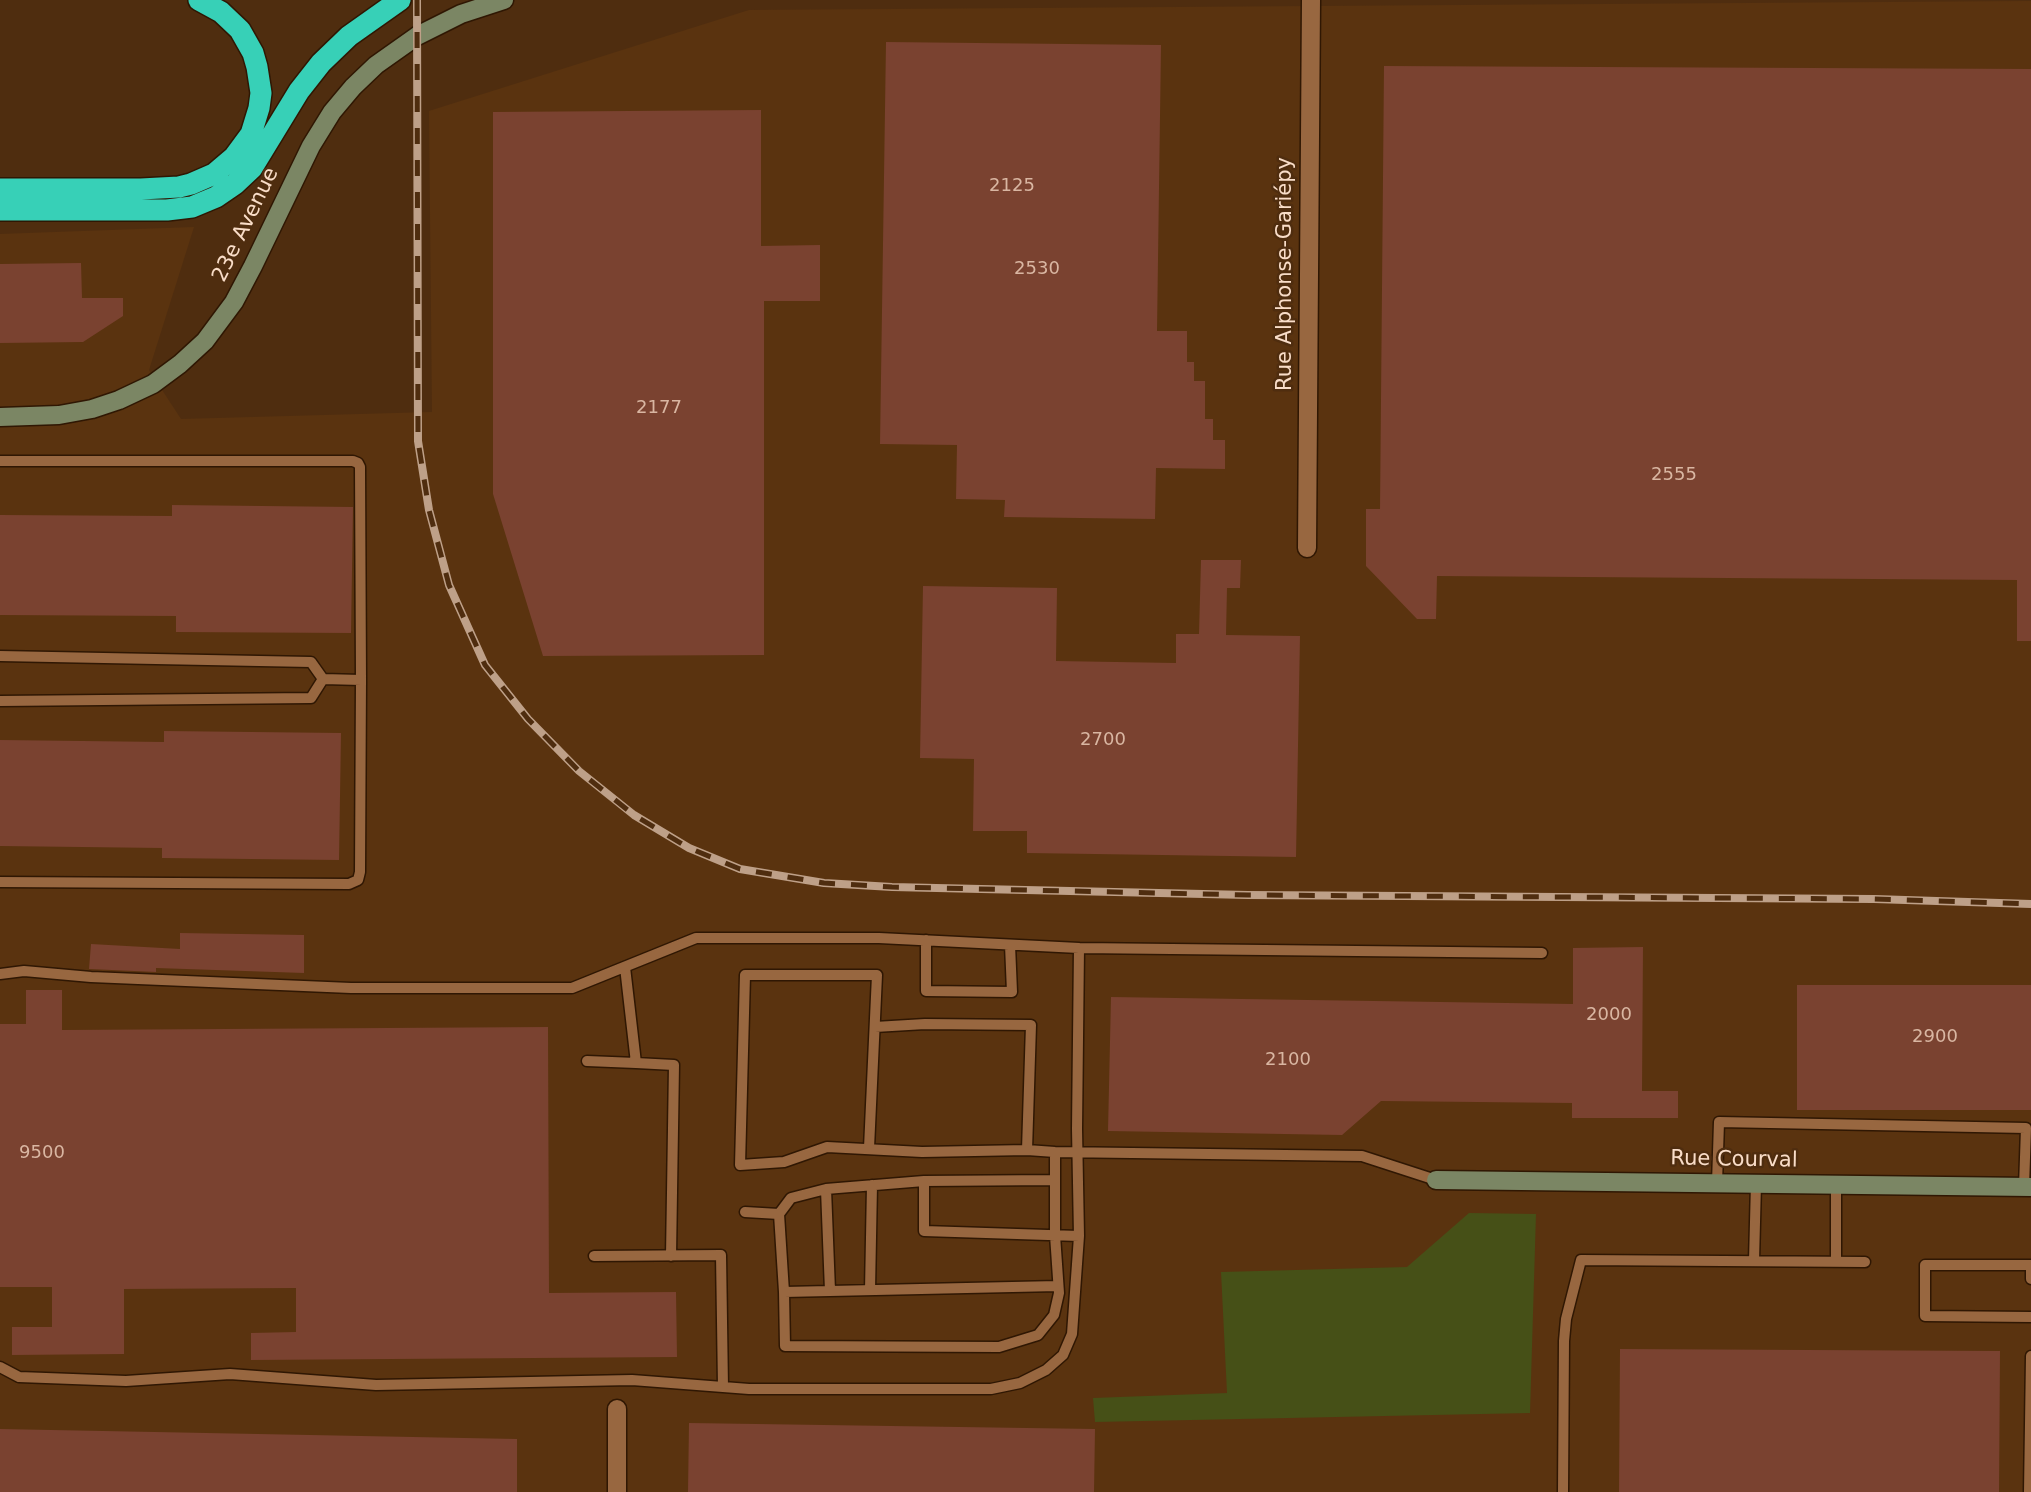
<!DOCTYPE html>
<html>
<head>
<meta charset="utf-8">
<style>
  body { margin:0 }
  canvas { display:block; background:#4f2d0f }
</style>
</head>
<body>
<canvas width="2031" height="1492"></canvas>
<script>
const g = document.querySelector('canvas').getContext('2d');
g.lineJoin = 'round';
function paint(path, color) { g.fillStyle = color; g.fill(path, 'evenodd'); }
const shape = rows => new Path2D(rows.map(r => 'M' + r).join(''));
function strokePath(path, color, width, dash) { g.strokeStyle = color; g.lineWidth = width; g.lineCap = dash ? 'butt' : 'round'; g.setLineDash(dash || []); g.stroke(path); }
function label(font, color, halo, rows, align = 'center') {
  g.font = font + ' "DejaVu Sans",sans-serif'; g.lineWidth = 5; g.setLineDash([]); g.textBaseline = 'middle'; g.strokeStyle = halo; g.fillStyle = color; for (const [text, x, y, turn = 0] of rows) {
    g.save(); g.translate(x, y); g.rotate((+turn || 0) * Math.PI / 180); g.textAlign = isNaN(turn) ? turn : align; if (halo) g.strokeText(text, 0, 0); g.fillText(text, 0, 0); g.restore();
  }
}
const built = shape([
  [2031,1,2031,1492,0,1492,0,234,194,227,149,370,181,419,432,412,429,111,749,10]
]);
const green = shape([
  [1469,1213,1536,1214,1530,1413,1095,1422,1093,1398,1227,1393,1221,1272,1407,1267]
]);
const building = shape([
  [886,42,1161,45,1157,331,1187,331,1187,362,1194,362,1194,381,1205,381,1205,419,1213,419,1213,440,1225,440,1225,469,1156,468,1155,519,1004,517,1005,500,956,499,957,445,880,444],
  [1384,66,2031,69,2031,641,2017,641,2017,580,1437,576,1436,619,1417,619,1366,566,1366,509,1380,509],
  [761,110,761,246,820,245,820,301,764,301,764,655,543,656,493,494,493,112],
  [81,263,82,298,123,298,123,316,83,342,0,343,0,264],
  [172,505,353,507,351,633,176,632,176,616,0,615,0,515,172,516],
  [1201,560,1241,560,1240,588,1227,588,1226,635,1300,636,1296,857,1027,853,1027,831,973,831,974,759,920,758,923,586,1057,588,1056,661,1176,663,1176,634,1199,634],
  [164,731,341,733,339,860,162,858,162,848,0,846,0,740,164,742],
  [180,933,304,935,304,973,156,968,156,972,89,969,91,944,180,949],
  [1643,947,1642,1091,1678,1091,1678,1118,1572,1118,1572,1103,1381,1101,1342,1135,1108,1131,1111,997,1573,1004,1573,948],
  [1797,985,2031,985,2031,1110,1797,1110],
  [26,990,62,990,62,1030,548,1027,549,1293,676,1292,677,1357,251,1360,251,1333,296,1332,296,1288,124,1289,124,1354,12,1355,12,1327,52,1327,52,1287,0,1287,0,1024,26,1024],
  [1620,1349,2000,1351,1999,1492,1619,1492],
  [689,1423,1095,1429,1094,1492,688,1492],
  [0,1429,517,1439,517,1492,0,1492]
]);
const lane = shape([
  [0,461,353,461,358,463,360,467,361,680,360,872,358,880,349,884,0,882],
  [0,656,311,662,323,679,361,680],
  [0,701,311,698,323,679],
  [926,940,926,991,1012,992,1010,945],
  [1079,948,1542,953],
  [625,967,636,1063,674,1065,671,1256],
  [0,974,24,971,91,977,351,988,572,988,696,938,879,938,1079,948,1077,1129,1079,1236,924,1231,924,1181],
  [875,1027,925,1024,1031,1025,1027,1150],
  [587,1061,636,1063],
  [869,1148,877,975,745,975,740,1165,784,1162,827,1147,922,1152,1027,1150,1055,1152,1362,1156,1436,1180],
  [1055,1152,1055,1235,1059,1293,1054,1315,1038,1335,999,1347,785,1346,784,1292,779,1214,791,1198,826,1189,924,1181,1055,1180],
  [1717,1183,1719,1122,2026,1128,2024,1187],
  [826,1189,830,1291],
  [745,1212,779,1214],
  [594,1256,721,1255,723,1387],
  [1754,1261,1756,1183],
  [1836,1262,1836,1185],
  [2031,1279,2031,1265,1925,1265,1925,1316,2031,1317],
  [870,1290,872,1185],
  [784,1292,1058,1286],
  [0,1367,19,1377,126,1381,230,1374,376,1385,632,1380,749,1389,991,1389,1020,1383,1046,1370,1063,1355,1072,1334,1079,1236],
  [1563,1492,1564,1341,1566,1319,1581,1260,1865,1262],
  [2029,1492,2031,1356]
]);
const street = shape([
  [1307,548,1311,0],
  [617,1492,617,1409]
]);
const secondary = shape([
  [0,417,59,415,92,409,119,400,153,384,180,364,205,341,234,302,253,266,311,146,332,112,353,87,376,65,417,36,461,14,504,0],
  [1436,1180,2031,1187]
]);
const highway = shape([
  [0,189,141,189,179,187,191,184,214,174,234,157,251,134,259,108,261,93,257,67,253,53,240,30,221,12,199,0],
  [0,210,167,210,192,207,216,197,235,184,252,168,299,91,321,63,349,36,400,0]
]);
const rail = shape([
  [417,0,418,441,429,510,449,585,485,665,528,719,579,771,634,815,689,848,740,869,824,883,892,887,1248,895,1874,899,2031,904]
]);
const numberNames = [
  ["2125",1012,186],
  ["2530",1037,269],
  ["2177",659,408],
  ["2555",1674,475],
  ["2700",1103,740],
  ["2000",1609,1015],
  ["2900",1935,1037],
  ["2100",1288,1060],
  ["9500",42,1153]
];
const streetNames = [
  ["23e Avenue",246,225,-64],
  ["Rue Alphonse-Gariépy",1286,274,-90],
  ["Rue Courval",1734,1160,1]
];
paint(built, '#5a330f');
paint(green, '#465017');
paint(building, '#7a4230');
strokePath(lane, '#2f1703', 13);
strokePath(street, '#2f1703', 21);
strokePath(secondary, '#2f1703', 21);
strokePath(highway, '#2f1703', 24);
strokePath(lane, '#986740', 10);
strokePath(street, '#986740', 18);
strokePath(secondary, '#7b8664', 18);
strokePath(highway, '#37d0b7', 21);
strokePath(rail, '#bea088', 8);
strokePath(rail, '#4f2d0f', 5, [16]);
label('18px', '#d9b6a2', null, numberNames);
label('21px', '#f9ddc8', '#4f2d0f', streetNames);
</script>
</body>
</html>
